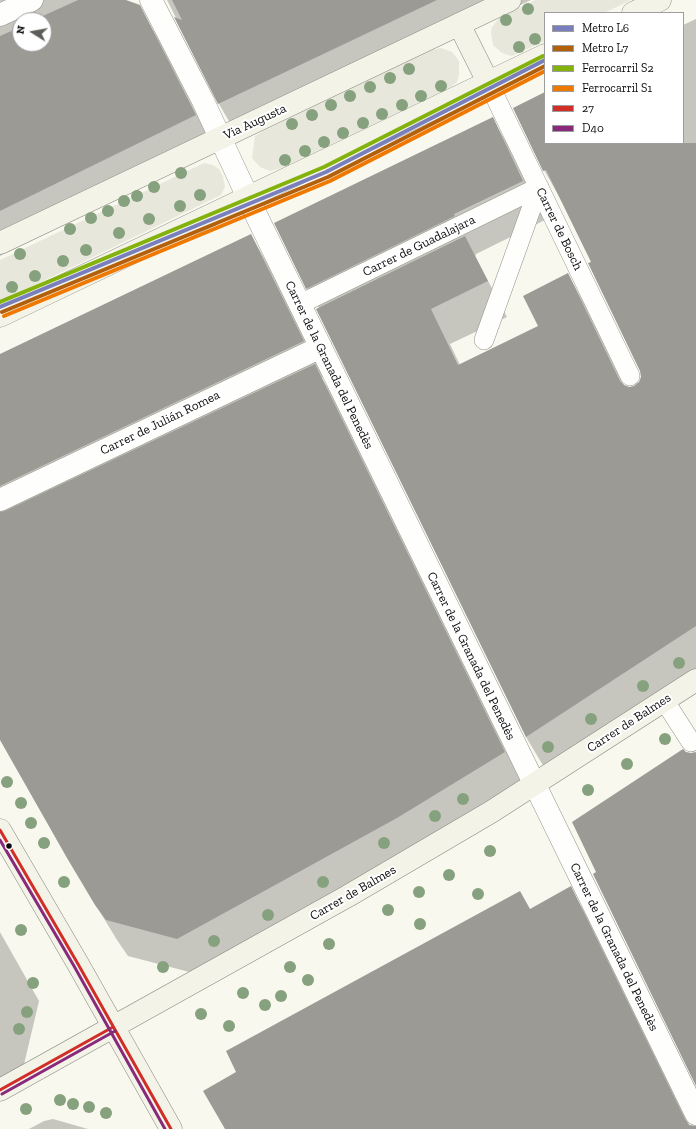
<!DOCTYPE html>
<html>
<head>
<meta charset="utf-8">
<style>
  body { margin:0 }
  #map { position:relative; width:696px; height:1129px; overflow:hidden; background:#f9f8ee; font-family:"Zilla Slab",serif }
  canvas { display:block }
  .legend { position:absolute; left:544px; top:12px; width:140px; height:132px; box-sizing:border-box; background:#fff; border:1px solid #9d9d9d; margin:0; padding:5px 7px; list-style:none; font-size:12px; color:#0a0a0a }
  .legend li { display:flex; align-items:center; gap:8px; height:20px }
  .legend b { width:20px; border:1px solid #9d9d9d }
  .north { position:absolute; left:12px; top:12px; width:40px; height:40px; box-sizing:border-box; background:#fff; border:1px solid #9d9d9d; border-radius:50%; rotate:281deg; font-size:11px; font-weight:700; line-height:16px; text-align:center; color:#0a0a0a }
  .north::after { content:''; display:block; margin:auto; width:14px; height:18px; background:#5e5d5a; clip-path:polygon(50% 0,100% 100%,50% 72%,0 100%) }
</style>
</head>
<body>
<div id="map">
<canvas width="696" height="1129"></canvas>
<ul class="legend">
<li><b style="height:5px;background:#797fbc"></b>Metro L6</li>
<li><b style="height:5px;background:#b2600b"></b>Metro L7</li>
<li><b style="height:5px;background:#82b20b"></b>Ferrocarril S2</li>
<li><b style="height:5px;background:#ef7900"></b>Ferrocarril S1</li>
<li><b style="height:5px;background:#d02e26"></b>27</li>
<li><b style="height:5px;background:#88297c"></b>D40</li>
</ul>
<div class="north">N</div>
</div>
<script>
const g = document.querySelector('canvas').getContext('2d');
g.lineJoin = 'round';
function paint(path, color) { g.fillStyle = color; g.fill(path, 'evenodd'); }
const shape = rows => new Path2D(rows.map(r => 'M' + r).join(''));
function strokePath(path, color, width, dash) { g.strokeStyle = color; g.lineWidth = width; g.lineCap = dash ? 'butt' : 'round'; g.setLineDash(dash || []); g.stroke(path); }
function label(font, color, halo, rows, align = 'center') {
  g.font = font + ' "Zilla Slab",serif'; g.lineWidth = 4; g.setLineDash([]); g.textBaseline = 'middle'; g.strokeStyle = halo; g.fillStyle = color; for (const [text, x, y, turn = 0] of rows) {
    g.save(); g.translate(x, y); g.rotate((+turn || 0) * Math.PI / 180); g.textAlign = isNaN(turn) ? turn : align; if (halo) g.strokeText(text, 0, 0); g.fillText(text, 0, 0); g.restore();
  }
}
const plaza = shape([
  [535,0,631,0,604,13,545,13,545,41,512,56,502,53,493,45,491,32,492,27,500,17],
  [441,48,452,52,459,61,459,75,457,82,449,88,281,168,270,171,260,167,252,158,255,136,263,131,431,50],
  [204,163,213,165,219,169,223,177,225,187,221,195,0,302,0,260]
]);
const shadow = shape([
  [0,0,123,0,139,6,160,42,216,152,0,256],
  [20,20,44,20,44,44,20,44],
  [167,0,531,0,240,140,219,104],
  [696,19,696,675,547,772,526,737,317,309,319,308,307,288,492,118,515,157,545,220,476,254,476,255,475,256,507,317,450,344,460,365,540,326,568,274,588,310,625,387,629,388,636,387,640,383,642,377,641,371,592,262,564,205,544,170,545,93,545,143,683,143,683,25],
  [251,235,271,270,323,377,322,378,335,400,524,787,197,974,128,956,117,940,89,894,0,739,0,355],
  [570,888,590,921,690,1126,696,1127,696,1129,226,1129,530,910],
  [0,932,39,1001,22,1073,0,1086],
  [53,1119,88,1129,29,1129,44,1121]
]);
const building = shape([
  [78,0,126,0,140,5,196,115,0,211,0,36,20,27,20,44,44,44,44,20,34,20],
  [172,0,437,0,218,104,174,17,182,20],
  [545,92,545,143,696,143,696,626,526,737,316,309,465,236,488,281,431,309,458,365,538,326,523,296,568,273,620,381,624,385,629,387,634,386,639,382,641,377,640,371,588,263,591,262,546,170,543,171,513,108],
  [493,117,523,181,454,214,455,216,306,289,274,223],
  [251,234,304,341,0,486,0,354],
  [315,364,505,752,397,818,177,939,106,920,95,905,67,858,0,740,0,512,5,511],
  [683,749,686,752,691,753,696,752,696,1086,593,874,596,872,572,822],
  [571,886,685,1119,689,1125,696,1126,696,1129,225,1129,203,1091,236,1072,226,1051,520,891,530,909]
]);
const lane = shape([
  [488,82,630,376],
  [300,304,539,187],
  [484,340,539,187],
  [664,700,691,742]
]);
const street = shape([
  [151,0,203,101,259,221,696,1114],
  [0,15,32,0],
  [0,500,321,347]
]);
const secondary = shape([
  [633,13,660,0],
  [459,24,488,82],
  [0,243,510,0],
  [0,316,545,55],
  [0,830,78,964,171,1129],
  [0,1090,348,896,491,812,696,680]
]);
const bus1 = shape([
  [0,830,78,964,171,1129],
  [0,1090,113,1027]
]);
const bus2 = shape([
  [0,840,74,966,165,1129],
  [2,1094,115,1031]
]);
const rail1 = shape([
  [0,302,324,167,543,56]
]);
const rail2 = shape([
  [4,316,330,181,545,71]
]);
const metro1 = shape([
  [0,307,326,172,545,60]
]);
const metro2 = shape([
  [2,312,328,177,545,66]
]);
const trees = [
  [528,9],
  [506,20],
  [535,39],
  [519,47],
  [409,69],
  [390,78],
  [441,86],
  [370,87],
  [350,96],
  [421,96],
  [331,105],
  [402,105],
  [382,114],
  [312,115],
  [363,123],
  [292,124],
  [343,133],
  [324,142],
  [305,151],
  [285,160],
  [181,173],
  [154,187],
  [200,195],
  [137,196],
  [124,201],
  [180,206],
  [108,211],
  [91,218],
  [149,219],
  [70,229],
  [119,233],
  [86,250],
  [20,254],
  [63,261],
  [35,276],
  [12,287],
  [679,663],
  [643,686],
  [591,719],
  [665,739],
  [548,747],
  [627,764],
  [7,782],
  [588,790],
  [463,799],
  [21,803],
  [435,816],
  [31,823],
  [44,843],
  [384,843],
  [490,851],
  [449,875],
  [64,882],
  [323,882],
  [419,892],
  [478,894],
  [388,910],
  [268,915],
  [420,924],
  [21,930],
  [214,941],
  [329,944],
  [163,967],
  [290,967],
  [308,980],
  [33,983],
  [243,993],
  [281,996],
  [265,1005],
  [27,1012],
  [201,1014],
  [229,1026],
  [19,1029],
  [60,1100],
  [73,1104],
  [89,1107],
  [26,1109],
  [106,1113]
];
const markers = [
  [9,846,3.5,"#0a0a0a"]
];
const streetNames = [
  ["Via Augusta",255,122,-25],
  ["Carrer de Bosch",559,229,64],
  ["Carrer de Guadalajara",419,246,-26],
  ["Carrer de la Granada del Penedès",329,365,64],
  ["Carrer de Julián Romea",160,423,-26],
  ["Carrer de la Granada del Penedès",471,656,64],
  ["Carrer de Balmes",629,723,-33],
  ["Carrer de Balmes",353,893,-30],
  ["Carrer de la Granada del Penedès",614,947,64]
];
paint(plaza, '#e8e7db');
paint(shadow, '#0003');
paint(building, '#9c9a94');
strokePath(lane, '#92918d', 20);
strokePath(street, '#92918d', 23);
strokePath(secondary, '#888883', 23);
strokePath(lane, '#fefefc', 19);
strokePath(street, '#fefefc', 22);
strokePath(secondary, '#f3f3e8', 22);
strokePath(bus1, '#d02e26', 3);
strokePath(bus2, '#88297c', 3);
strokePath(rail1, '#82b20b', 4);
strokePath(rail2, '#ef7900', 4);
strokePath(metro1, '#797fbc', 4);
strokePath(metro2, '#b2600b', 4);
g.fillStyle = '#86a17e';
for (const [x, y] of trees) { g.beginPath(); g.arc(x, y, 6, 0, 2 * Math.PI); g.fill(); }
for (const [x, y, r, color] of markers) { const dot = new Path2D(); dot.arc(x, y, r, 0, 2 * Math.PI); g.fillStyle = color; g.fill(dot); strokePath(dot, '#fff', 1.5); }
label('13px', '#0a0a0a', '#fff', streetNames);
</script>
</body>
</html>
